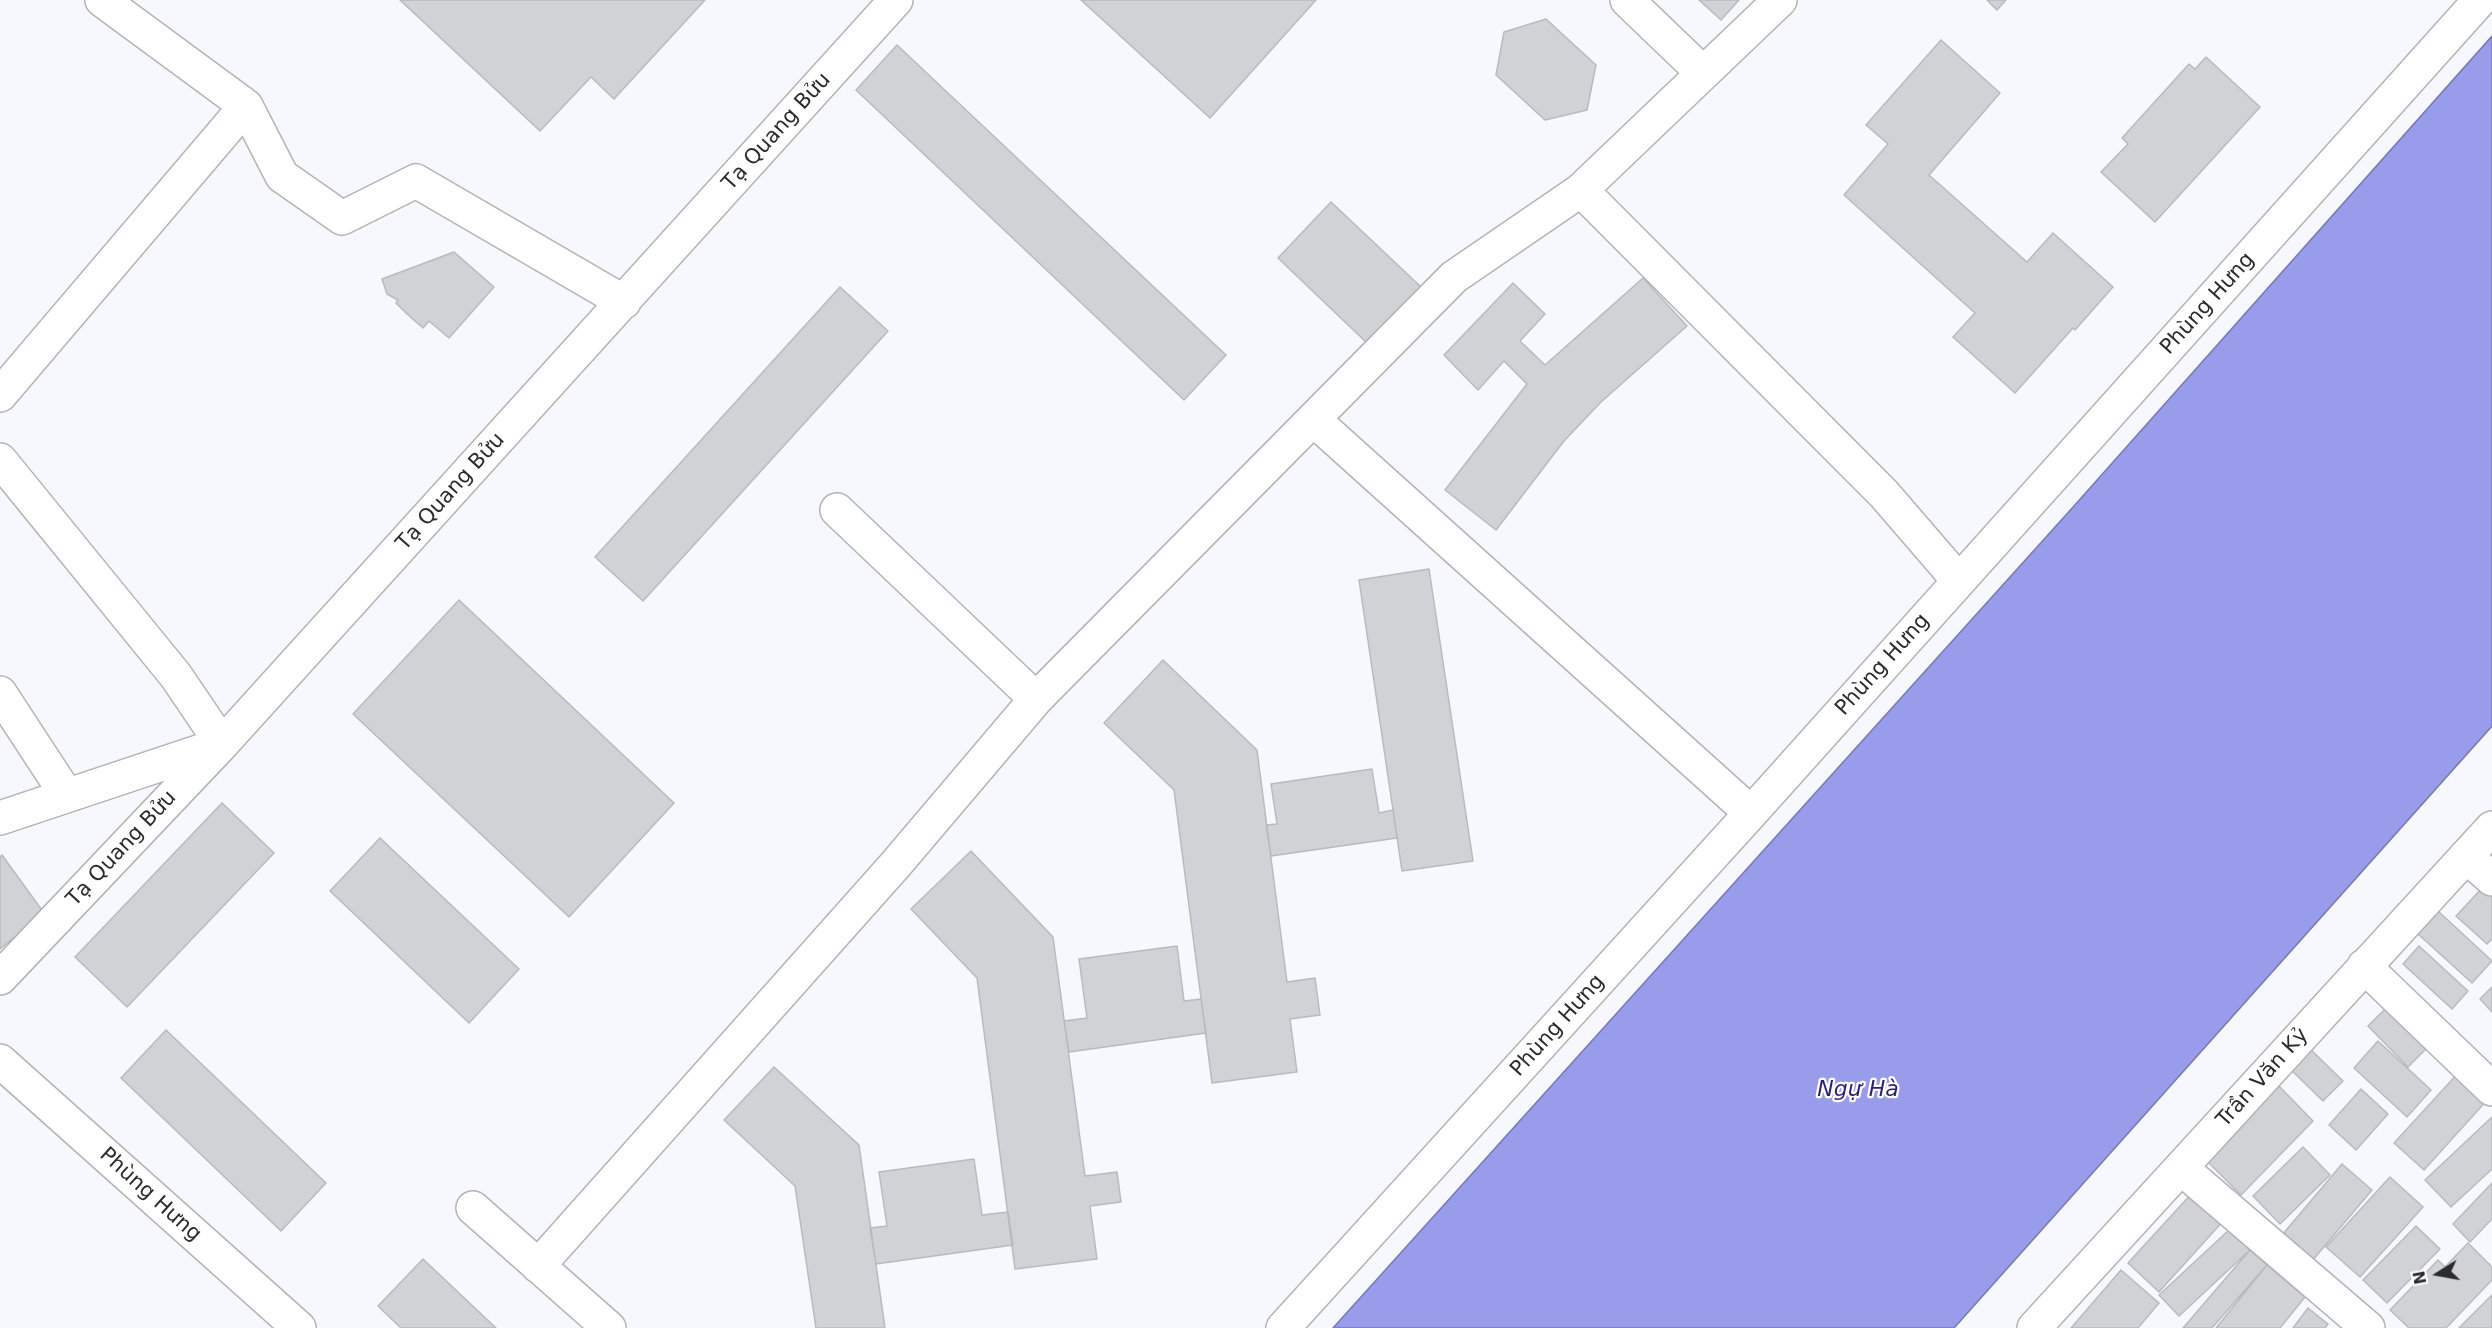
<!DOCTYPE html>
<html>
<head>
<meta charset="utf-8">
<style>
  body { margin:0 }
  #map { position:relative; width:2492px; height:1328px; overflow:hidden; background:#f7f8fd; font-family:"DejaVu Sans",sans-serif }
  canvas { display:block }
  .north { position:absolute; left:2408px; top:1244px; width:60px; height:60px; -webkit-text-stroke:4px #fff; paint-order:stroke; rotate:259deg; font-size:16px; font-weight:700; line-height:24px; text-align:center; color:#2b2b2d }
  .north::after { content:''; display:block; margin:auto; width:21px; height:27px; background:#2b2b2d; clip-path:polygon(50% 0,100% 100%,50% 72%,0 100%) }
</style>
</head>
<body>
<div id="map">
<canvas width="2492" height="1328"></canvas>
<div class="north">N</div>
</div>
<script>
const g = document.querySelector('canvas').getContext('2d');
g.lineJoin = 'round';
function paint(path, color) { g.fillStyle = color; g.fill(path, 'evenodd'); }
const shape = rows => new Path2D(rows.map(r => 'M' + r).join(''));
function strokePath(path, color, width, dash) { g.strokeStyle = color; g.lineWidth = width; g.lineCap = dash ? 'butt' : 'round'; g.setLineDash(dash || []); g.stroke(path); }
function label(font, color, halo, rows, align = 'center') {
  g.font = font + ' "DejaVu Sans",sans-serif'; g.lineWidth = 4.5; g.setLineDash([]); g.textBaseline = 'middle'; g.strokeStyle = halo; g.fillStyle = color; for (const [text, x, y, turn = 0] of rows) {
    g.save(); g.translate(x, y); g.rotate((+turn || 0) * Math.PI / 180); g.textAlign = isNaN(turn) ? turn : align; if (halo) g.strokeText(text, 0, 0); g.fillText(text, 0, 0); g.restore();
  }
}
const water = shape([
  [2492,36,2492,726,1954,1328,1333,1328,2074,506,2492,36]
]);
const building = shape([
  [400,0,705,0,614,99,591,77,540,131,400,0],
  [1081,0,1316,0,1210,118,1081,0],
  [1699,0,1739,0,1721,20,1699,0],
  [1987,0,2006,0,1997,10,1987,0],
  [1546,19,1596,65,1587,110,1545,120,1496,75,1504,32,1546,19],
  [1941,40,2000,93,1929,175,2027,262,2053,233,2113,287,2075,330,2073,328,2015,393,1953,337,1975,313,1844,195,1888,144,1866,125,1941,40],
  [897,45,1226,355,1184,400,856,90,897,45],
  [2206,57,2260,107,2155,222,2101,172,2128,144,2122,138,2189,64,2195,69,2206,57],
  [1331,202,1421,287,1368,344,1278,258,1331,202],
  [454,252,494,287,449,338,429,321,423,328,407,314,396,303,398,300,387,294,382,279,454,252],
  [1643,278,1687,326,1601,402,1564,441,1496,530,1445,490,1527,384,1504,361,1478,390,1444,355,1513,283,1545,314,1520,341,1545,365,1643,278],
  [840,287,888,331,643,601,595,557,840,287],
  [1429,569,1473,861,1402,871,1359,580,1429,569],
  [459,600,674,803,569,917,353,714,459,600],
  [1163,660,1257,750,1287,982,1315,978,1320,1015,1290,1019,1297,1072,1212,1083,1174,790,1104,723,1163,660],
  [1372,769,1379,813,1393,810,1397,838,1271,856,1266,825,1277,824,1271,784,1372,769],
  [222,803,274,853,127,1007,75,957,222,803],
  [380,838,519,969,469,1023,330,891,380,838],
  [971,851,1053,937,1085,1176,1117,1172,1121,1202,1090,1206,1097,1259,1015,1269,977,978,911,909,971,851],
  [2,855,44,913,0,949,0,857,2,855],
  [2484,886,2492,893,2492,939,2487,944,2456,916,2484,886],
  [2438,911,2492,961,2472,983,2418,934,2438,911],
  [1177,946,1184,1001,1201,999,1206,1033,1069,1052,1064,1021,1087,1018,1079,959,1177,946],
  [2419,946,2468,991,2452,1009,2403,964,2419,946],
  [2492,987,2492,1012,2480,999,2492,987],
  [2391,1003,2432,1043,2408,1067,2368,1026,2391,1003],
  [166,1030,326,1183,281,1231,121,1078,166,1030],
  [2378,1041,2431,1090,2407,1117,2354,1068,2378,1041],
  [2304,1043,2343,1081,2323,1101,2285,1064,2304,1043],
  [774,1067,859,1145,885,1328,816,1328,795,1186,724,1120,774,1067],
  [2460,1071,2489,1098,2424,1170,2394,1143,2460,1071],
  [2276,1083,2313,1121,2241,1195,2204,1158,2276,1083],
  [2361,1089,2388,1114,2356,1150,2329,1125,2361,1089],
  [2492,1117,2492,1169,2451,1207,2425,1180,2492,1117],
  [2303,1147,2330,1175,2280,1224,2253,1196,2303,1147],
  [974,1159,982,1215,1008,1212,1013,1245,876,1264,870,1228,887,1226,879,1172,974,1159],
  [2342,1164,2372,1190,2312,1261,2282,1235,2342,1164],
  [2390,1177,2423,1207,2360,1277,2326,1247,2390,1177],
  [2492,1183,2492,1219,2470,1242,2453,1224,2492,1183],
  [2194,1191,2225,1219,2159,1292,2128,1263,2194,1191],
  [2416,1226,2440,1249,2387,1303,2363,1280,2416,1226],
  [2230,1229,2250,1250,2179,1316,2159,1295,2230,1229],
  [2468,1243,2492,1267,2492,1280,2446,1328,2409,1328,2390,1310,2438,1260,2445,1267,2468,1243],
  [2250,1250,2267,1265,2212,1328,2183,1328,2250,1250],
  [423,1259,496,1328,401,1328,378,1306,423,1259],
  [2267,1265,2305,1297,2280,1328,2216,1328,2267,1265],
  [2121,1270,2159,1303,2138,1328,2071,1328,2121,1270],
  [2492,1295,2492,1328,2459,1328,2492,1295],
  [2308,1308,2328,1324,2325,1328,2293,1328,2308,1308]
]);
const minor = shape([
  [102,0,246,106,282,176,342,218,416,181,624,302],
  [1627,0,1703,73],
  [1581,190,1884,494,1959,581],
  [0,395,246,106],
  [1314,420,1751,813],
  [0,460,176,676,222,744,0,818],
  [837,510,1036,699],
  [0,693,66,794],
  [2466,856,2492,879],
  [2364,966,2492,1089],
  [0,978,222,744,896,0],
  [0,1061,299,1328],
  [2181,1168,2368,1328],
  [473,1208,609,1328],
  [538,1266,896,864,1036,699,1454,277,1581,190,1780,0],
  [1283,1328,1751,813,2480,0],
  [2034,1328,2492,828]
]);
const streetNames = [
  ["Tạ Quang Bửu",777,132,-48],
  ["Phùng Hưng",2208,304,-48],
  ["Tạ Quang Bửu",451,492,-48],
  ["Phùng Hưng",1883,665,-48],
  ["Tạ Quang Bửu",122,849,-47],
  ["Phùng Hưng",1558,1026,-48],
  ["Trần Văn Kỷ",2263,1078,-48],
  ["Phùng Hưng",150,1195,42]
];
const waterNames = [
  ["Ngự Hà",1858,1090]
];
paint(water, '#989cea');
strokePath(water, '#777ab1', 1.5);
paint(building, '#d1d2d6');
strokePath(building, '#b9babe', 1.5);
strokePath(minor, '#b3b3b8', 36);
strokePath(minor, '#fff', 33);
label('21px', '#2b2b2d', '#fff', streetNames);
label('italic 22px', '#2b1f77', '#fff', waterNames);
</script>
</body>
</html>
